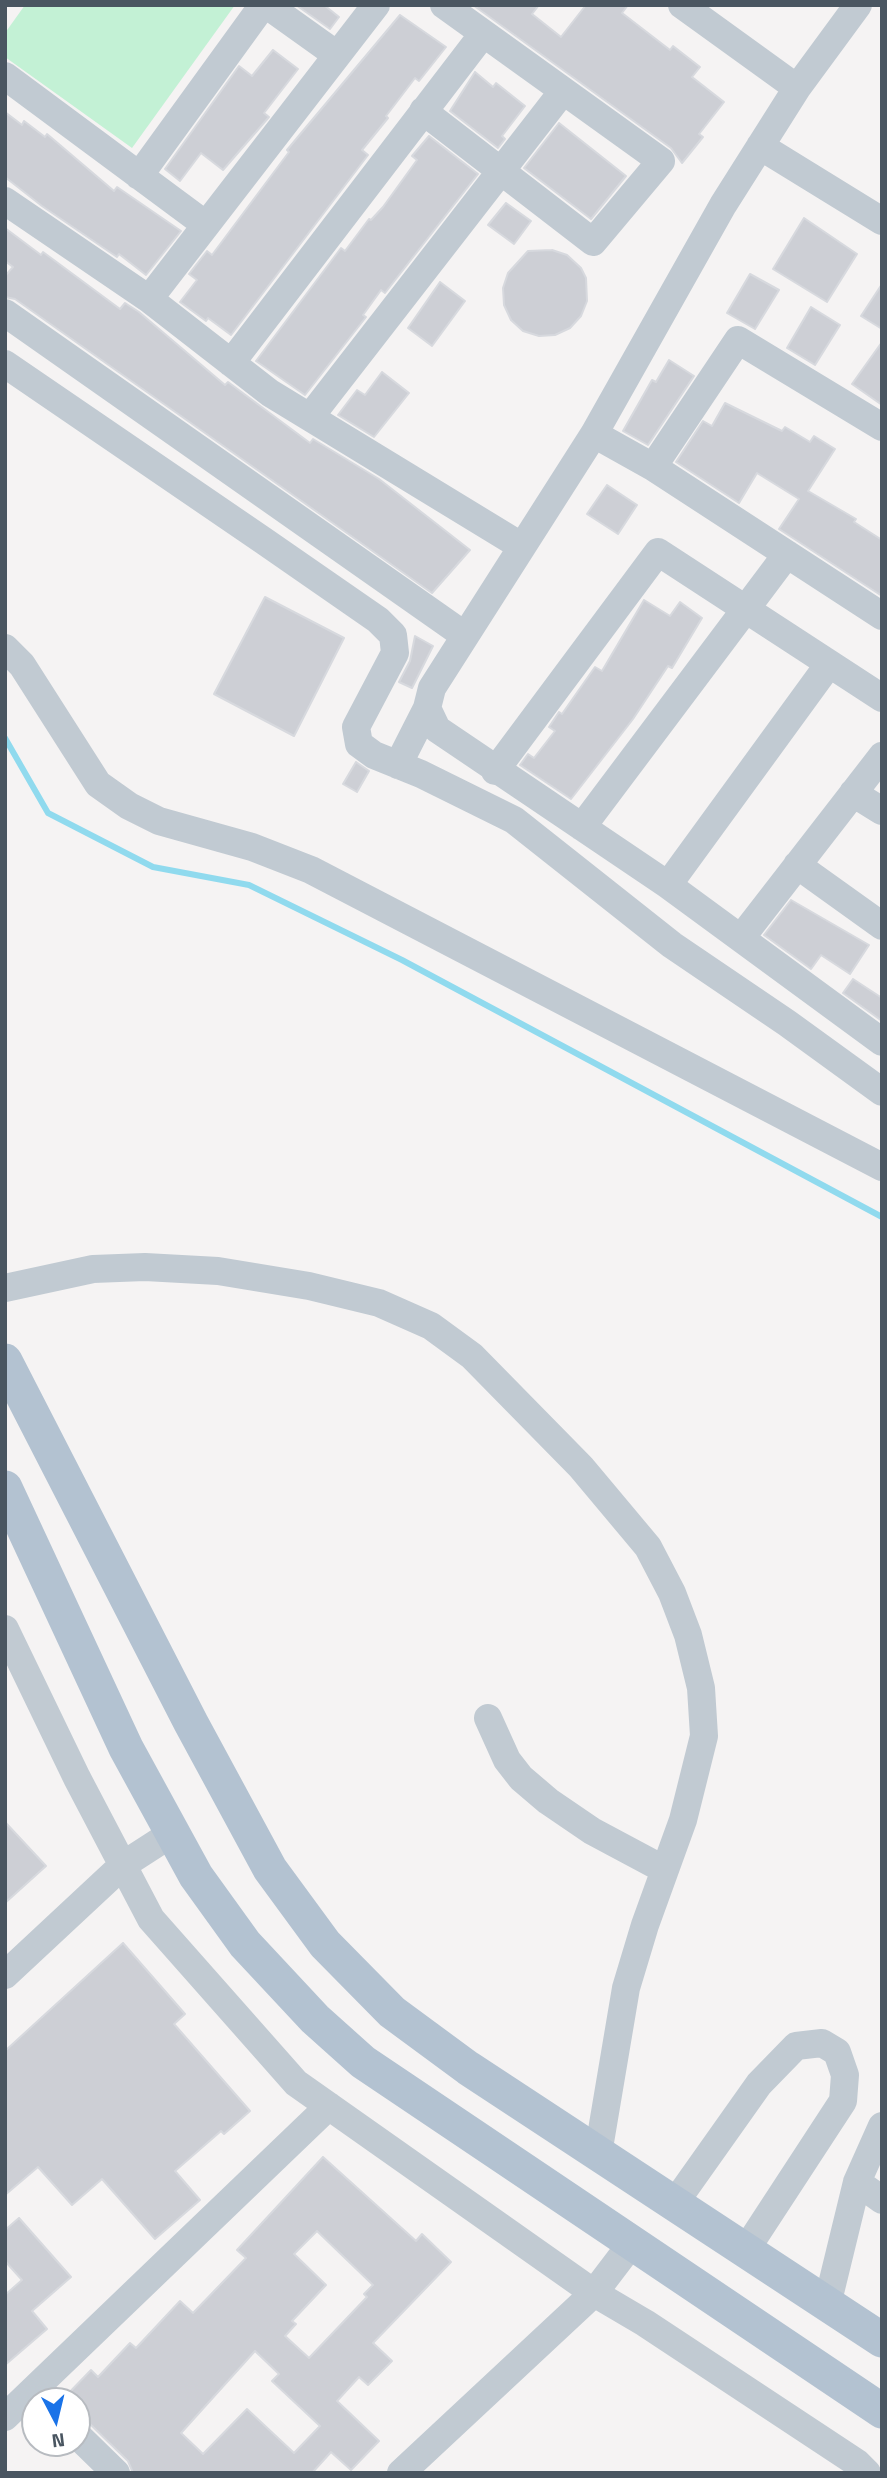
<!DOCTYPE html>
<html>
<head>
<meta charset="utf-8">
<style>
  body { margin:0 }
  #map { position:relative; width:887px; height:2478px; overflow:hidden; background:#f5f3f3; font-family:"Titillium Web",sans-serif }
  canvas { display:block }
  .frame { position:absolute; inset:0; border:7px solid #4a5661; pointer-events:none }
  .north { position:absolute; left:21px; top:2387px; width:70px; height:70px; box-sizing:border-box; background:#fff; border:2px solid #b7bbc0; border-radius:50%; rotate:173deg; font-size:19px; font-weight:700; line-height:28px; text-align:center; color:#4a5661 }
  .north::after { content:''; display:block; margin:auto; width:24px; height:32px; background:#1a73e8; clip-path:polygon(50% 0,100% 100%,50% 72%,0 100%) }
</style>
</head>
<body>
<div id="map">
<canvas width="887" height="2478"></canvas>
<div class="frame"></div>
<div class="north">N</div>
</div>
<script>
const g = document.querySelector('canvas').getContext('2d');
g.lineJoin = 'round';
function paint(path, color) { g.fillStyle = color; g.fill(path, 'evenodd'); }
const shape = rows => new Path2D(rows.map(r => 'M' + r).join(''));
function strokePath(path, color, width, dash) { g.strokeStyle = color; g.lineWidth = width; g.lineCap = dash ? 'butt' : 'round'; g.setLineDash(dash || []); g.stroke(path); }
const green = shape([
  [25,5,235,5,132,148,5,57,5,33]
]);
const stream = shape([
  [5,738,48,813,153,867,249,885,402,960,882,1217]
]);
const building = shape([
  [296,5,324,5,339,17,330,29,296,5],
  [473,5,539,5,532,14,561,37,586,5,628,5,622,13,670,50,673,46,700,67,692,77,724,102,699,134,703,137,682,163,671,148,473,5],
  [400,15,446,47,419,81,415,78,386,116,388,118,362,150,368,155,231,335,208,318,206,321,180,302,197,280,189,274,207,251,212,255,289,152,287,150,400,15],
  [273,50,298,69,264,113,269,117,223,170,201,153,180,181,165,169,239,66,252,76,273,50],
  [475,72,493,87,496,83,525,106,502,136,505,139,498,148,450,111,475,72],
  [5,112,22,125,24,121,45,137,47,134,114,191,117,187,181,231,146,275,119,254,117,257,42,206,5,177,5,112],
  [559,123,626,176,591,219,524,168,559,123],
  [429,136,478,174,385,293,381,290,363,315,366,317,305,395,256,361,341,248,345,251,369,219,371,220,383,207,417,160,412,156,429,136],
  [506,203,531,221,514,244,488,225,506,203],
  [804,218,857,254,827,302,773,269,804,218],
  [5,228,41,255,43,252,120,309,125,303,139,312,225,385,228,382,310,443,313,439,379,479,470,550,432,593,15,299,5,297,5,276,13,267,5,261,5,228],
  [552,250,567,255,581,268,586,278,587,301,581,316,570,328,555,335,539,336,523,331,511,320,504,305,503,288,508,273,528,251,552,250],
  [750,274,779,290,755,329,727,313,750,274],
  [440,282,465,301,432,346,408,328,440,282],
  [882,284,882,329,861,316,882,284],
  [811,307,840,325,815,365,787,348,811,307],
  [882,342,882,405,852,384,882,342],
  [669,360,694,376,648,445,623,431,652,380,656,382,669,360],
  [382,372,409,393,374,437,338,415,357,390,365,395,382,372],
  [725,403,782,431,785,427,810,442,814,436,835,449,808,491,856,519,854,522,882,540,882,596,779,529,799,499,757,473,739,503,676,462,703,421,712,426,725,403],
  [607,485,637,505,618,534,587,514,607,485],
  [265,597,344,638,294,736,214,694,265,597],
  [644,600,670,616,680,602,702,618,672,668,668,666,633,719,571,799,520,765,528,754,534,758,555,731,549,727,559,712,562,714,595,667,602,671,644,600],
  [415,636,433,646,412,688,399,682,410,661,415,636],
  [356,762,369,771,357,792,343,784,356,762],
  [791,900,869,945,850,974,821,955,811,969,764,935,791,900],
  [853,979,882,998,882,1021,843,993,853,979],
  [5,1822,46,1866,5,1903,5,1822],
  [123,1943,185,2014,174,2024,250,2111,224,2134,221,2131,175,2171,200,2200,155,2239,102,2179,72,2205,38,2167,5,2195,5,2051,123,1943],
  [323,2157,416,2241,422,2234,451,2262,373,2343,392,2361,368,2385,359,2377,337,2401,379,2441,351,2470,331,2452,312,2473,133,2473,128,2461,89,2423,77,2419,77,2401,61,2401,91,2370,98,2377,130,2343,136,2348,180,2301,193,2313,246,2258,237,2250,323,2157],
  [317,2231,373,2285,364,2294,367,2297,309,2358,285,2336,296,2324,292,2321,326,2285,294,2254,317,2231],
  [255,2351,279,2374,272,2381,320,2426,294,2453,247,2409,203,2454,181,2433,255,2351],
  [19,2218,71,2277,32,2311,47,2329,5,2365,5,2295,22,2280,5,2261,5,2230,19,2218]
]);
const minor = shape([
  [267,5,337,55],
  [682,5,797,88],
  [5,76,206,225],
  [423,111,593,242,661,161,444,5],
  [760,146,882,221],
  [139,176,263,5],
  [5,201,149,299,270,393,521,546],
  [149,299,376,5],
  [5,313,464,635],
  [231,363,483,34],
  [5,364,264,541,378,620,393,635,395,653,356,727,359,744,374,755,421,774,514,820,672,945,787,1023,882,1092],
  [310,417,563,91],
  [594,434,653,467,882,616],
  [653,467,738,340,882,427],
  [5,648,22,665,98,784,129,806,159,821,252,847,311,870,882,1167],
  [427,708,437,729,668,885,882,1042],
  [398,765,427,708,432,688,594,434,723,205,797,88,858,5],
  [495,771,658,552,882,698],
  [853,793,882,811],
  [582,827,787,554],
  [797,865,882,926],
  [668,885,829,664],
  [741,938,882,756],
  [5,1288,93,1269,145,1267,218,1271,309,1286,379,1303,431,1326,472,1356,581,1467,648,1547,672,1593,688,1635,701,1688,704,1736,683,1820,645,1925,626,1988,598,2154],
  [5,1629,77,1778,151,1919,296,2083,594,2293,645,2323,857,2463,867,2473],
  [488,1718,507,1760,521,1778,548,1801,592,1831,665,1870],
  [5,1975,123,1865,171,1834],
  [857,2182,882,2200],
  [674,2204,759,2084,796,2046,822,2043,837,2052,845,2075,843,2101,745,2251],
  [827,2305,857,2182,882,2126],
  [5,2417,329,2106],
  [77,2435,116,2473],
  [401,2473,594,2293,632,2243]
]);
const major = shape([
  [5,1361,191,1723,270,1869,325,1944,392,2012,468,2068,882,2340],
  [5,1488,126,1748,196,1876,245,1944,315,2019,363,2062,882,2411]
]);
paint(green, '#c3f1d5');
strokePath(stream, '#90daee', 6);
paint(building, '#cdcfd5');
strokePath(building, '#d7d9de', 2);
strokePath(minor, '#c1cad2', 28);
strokePath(major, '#b3c2d1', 35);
</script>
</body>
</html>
